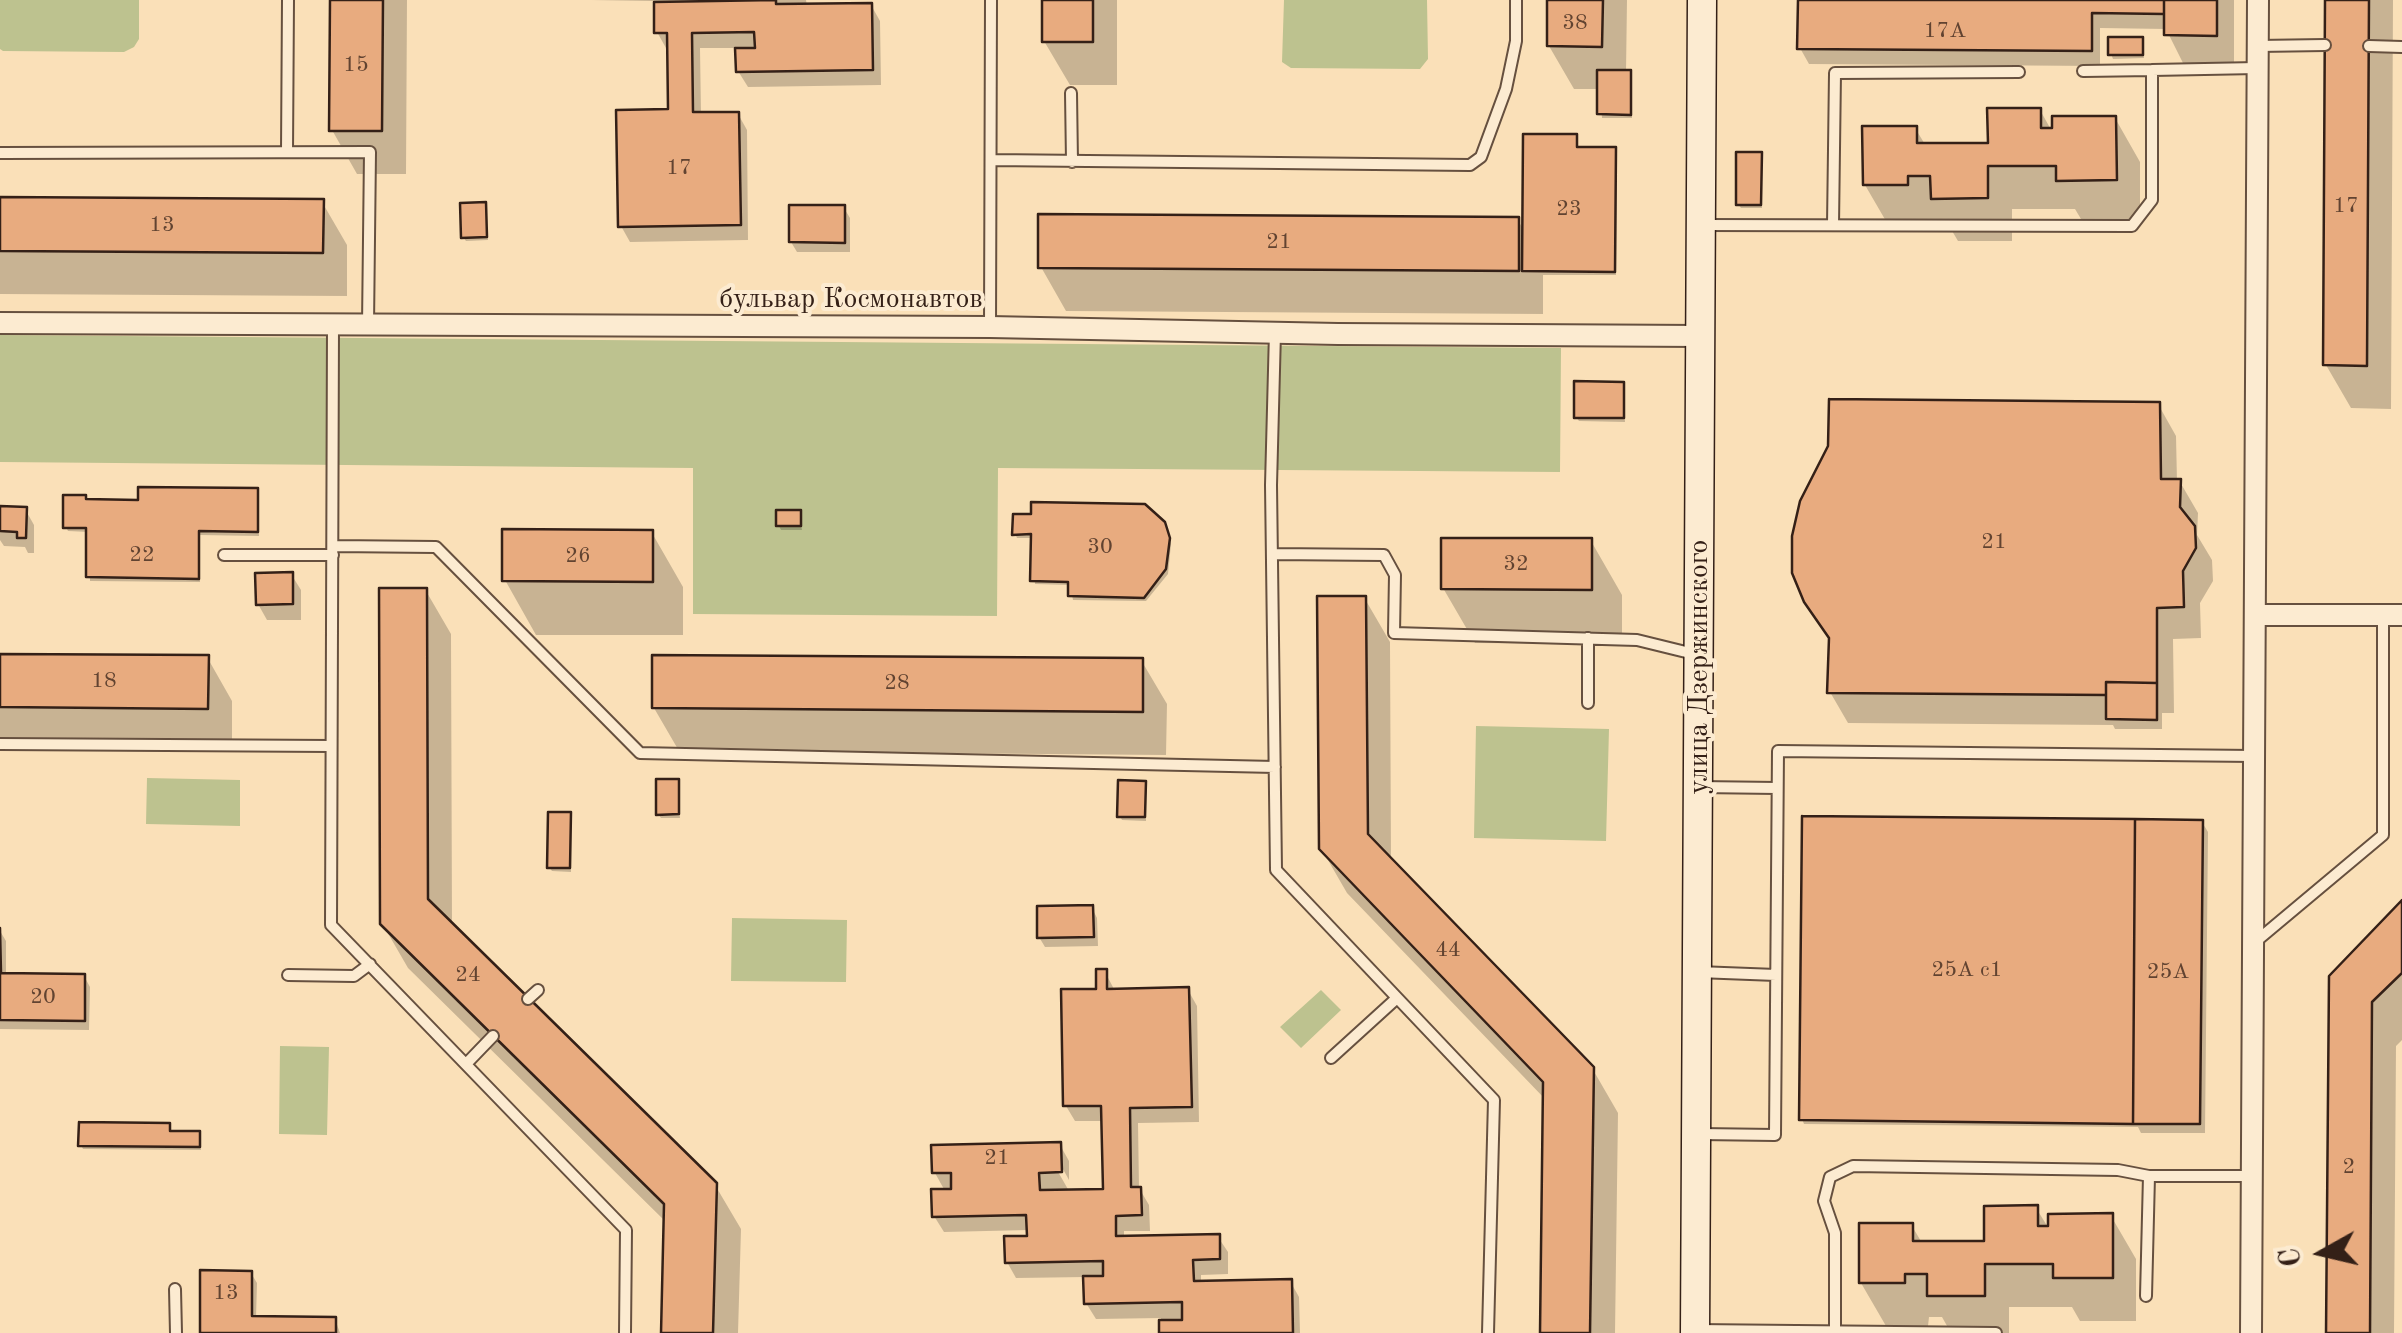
<!DOCTYPE html>
<html>
<head>
<meta charset="utf-8">
<style>
  body { margin:0 }
  #map { position:relative; width:2402px; height:1333px; overflow:hidden; background:#fae0b8; font-family:"Old Standard TT",serif }
  canvas { display:block }
  .north { position:absolute; left:2272px; top:1203px; width:100px; height:100px; -webkit-text-stroke:8px #fcebd1; paint-order:stroke; rotate:262deg; font-size:28px; font-weight:700; line-height:40px; text-align:center; color:#342017 }
  .north::after { content:''; display:block; margin:auto; width:35px; height:45px; background:#342017; clip-path:polygon(50% 0,100% 100%,50% 72%,0 100%) }
</style>
</head>
<body>
<div id="map">
<canvas width="2402" height="1333"></canvas>
<div class="north">С</div>
</div>
<script>
const g = document.querySelector('canvas').getContext('2d');
g.lineJoin = 'round';
function paint(path, color) { g.fillStyle = color; g.fill(path, 'evenodd'); }
const shape = rows => new Path2D(rows.map(r => 'M' + r).join(''));
function strokePath(path, color, width, dash) { g.strokeStyle = color; g.lineWidth = width; g.lineCap = dash ? 'butt' : 'round'; g.setLineDash(dash || []); g.stroke(path); }
function label(font, color, halo, rows, align = 'center') {
  g.font = font + ' "Old Standard TT",serif'; g.lineWidth = 8; g.setLineDash([]); g.textBaseline = 'middle'; g.strokeStyle = halo; g.fillStyle = color; for (const [text, x, y, turn = 0] of rows) {
    g.save(); g.translate(x, y); g.rotate((+turn || 0) * Math.PI / 180); g.textAlign = isNaN(turn) ? turn : align; if (halo) g.strokeText(text, 0, 0); g.fillText(text, 0, 0); g.restore();
  }
}
const green = shape([
  [0,0,139,0,139,39,134,47,124,52,3,51,0,49],
  [1284,0,1427,0,1428,59,1420,69,1291,68,1282,62],
  [0,335,1561,348,1560,472,998,468,997,616,693,614,693,468,0,462],
  [1476,726,1609,729,1606,841,1474,838],
  [147,778,240,780,240,826,146,824],
  [732,918,847,920,846,982,731,981],
  [1321,990,1341,1010,1301,1048,1280,1027],
  [280,1046,329,1047,327,1135,279,1134]
]);
const shadow = shape([
  [333,0,407,0,406,174,357,174,332,130],
  [591,0,806,0,807,6,871,5,880,21,881,85,748,87,738,71,738,48,700,48,701,115,738,114,747,130,748,240,630,242,621,226,670,112,669,48,666,48,657,32,656,1],
  [1045,0,1117,0,1117,85,1070,85,1044,41],
  [1550,0,1627,0,1626,72,1632,77,1632,118,1602,118,1600,89,1574,89,1549,46],
  [1800,0,2234,0,2234,67,2184,65,2166,29,2100,28,2100,66,1809,64,1800,48],
  [2328,0,2393,0,2391,409,2351,408,2326,365],
  [2141,39,2144,58,2113,59,2111,54],
  [2040,110,2054,135,2115,118,2140,162,2140,223,2084,224,2075,209,2012,209,2012,241,1958,241,1945,219,1932,219,1932,228,1890,228,1865,185,1915,128,1926,146,1990,145],
  [1576,137,1578,149,1615,150,1617,154,1616,275,1543,275,1543,314,1066,311,1041,267,1518,220,1524,231],
  [1760,155,1762,208,1741,208,1738,204],
  [0,200,322,202,347,245,347,296,0,294],
  [485,204,488,240,466,241,463,237],
  [844,208,850,218,850,252,797,252,791,242],
  [1623,384,1625,422,1579,421,1576,417],
  [2158,404,2176,436,2177,482,2180,482,2198,513,2197,535,2212,560,2213,581,2200,603,2201,638,2173,639,2174,713,2162,713,2162,729,2115,729,2113,725,1848,723,1830,692,1831,643,1806,601],
  [257,491,259,536,200,535,200,582,90,581,89,532,68,531,66,527,87,501,141,502],
  [0,509,25,509,34,525,34,553,28,553,25,547,4,546,0,540],
  [799,513,802,530,781,530,779,526],
  [1166,529,1171,544,1168,574,1146,601,1073,600,1070,585,1035,584,1033,538,1017,538,1015,534],
  [652,533,683,587,683,635,536,635,505,580],
  [1591,541,1622,595,1622,644,1475,643,1443,588],
  [291,574,301,590,301,620,267,620,258,604],
  [426,591,451,634,452,926,715,1185,741,1229,738,1333,663,1333,666,1222,408,968,382,923],
  [1365,599,1390,642,1391,862,1592,1068,1618,1113,1615,1333,1542,1333,1545,1099,1347,893,1321,848],
  [0,656,207,657,232,701,232,752,0,750],
  [1141,660,1167,704,1166,755,679,751,654,708],
  [677,781,680,818,661,818,658,814],
  [1145,783,1146,821,1122,820,1120,816],
  [570,815,571,872,552,871,549,867],
  [2202,822,2208,832,2205,1133,2141,1133,2138,1127,1804,1124,1802,1119],
  [2402,904,2402,1040,2396,1046,2394,1333,2329,1333,2331,977],
  [1092,908,1097,918,1098,946,1045,947,1039,937],
  [0,931,6,941,6,976,84,976,90,987,89,1030,0,1029],
  [1105,972,1115,991,1188,990,1197,1006,1199,1122,1138,1123,1139,1188,1149,1205,1150,1231,1124,1231,1124,1238,1218,1237,1228,1252,1228,1274,1201,1275,1201,1283,1290,1281,1299,1297,1300,1333,1161,1333,1161,1318,1096,1319,1086,1303,1086,1277,1016,1278,1007,1262,1029,1238,1029,1230,944,1232,934,1216,945,1191,935,1173,1060,1145,1069,1161,1069,1180,1058,1160,1053,1163,1069,1191,1106,1192,1104,1121,1075,1121,1066,1106],
  [168,1125,171,1133,198,1134,201,1150,83,1149,81,1145],
  [2036,1208,2051,1232,2111,1216,2136,1259,2136,1321,2080,1321,2072,1307,2009,1307,2009,1333,1951,1333,1942,1317,1929,1317,1928,1326,1886,1326,1861,1283,1912,1226,1922,1243,1986,1243],
  [251,1273,257,1283,256,1318,335,1319,340,1333,202,1333]
]);
const building = shape([
  [330,0,383,0,382,131,329,131,330,0],
  [776,0,776,4,872,3,873,70,736,72,735,48,755,48,754,32,692,33,693,112,739,112,741,225,618,227,616,110,668,109,667,33,654,33,654,2,776,0],
  [1042,0,1093,0,1093,42,1042,42,1042,0],
  [1547,0,1603,0,1602,47,1547,46,1547,0],
  [1798,0,2164,0,2164,14,2092,13,2092,51,1797,49,1798,0],
  [2164,0,2217,0,2217,36,2164,35,2164,0],
  [2325,0,2369,0,2367,366,2323,365,2325,0],
  [2108,37,2143,37,2143,55,2108,55,2108,37],
  [1597,70,1631,70,1631,115,1597,114,1597,70],
  [1987,108,2041,108,2041,128,2052,128,2052,116,2116,116,2117,180,2056,181,2056,166,1988,166,1988,198,1931,199,1930,176,1908,176,1908,185,1863,185,1862,126,1917,126,1917,143,1988,143,1987,108],
  [1523,134,1577,134,1577,147,1616,147,1615,272,1522,271,1523,134],
  [1736,152,1762,152,1761,205,1736,205,1736,152],
  [0,197,324,199,323,253,0,251,0,197],
  [486,202,487,237,461,238,460,203,486,202],
  [789,205,845,205,845,243,789,242,789,205],
  [1038,214,1519,217,1519,271,1038,268,1038,214],
  [1574,381,1624,382,1624,418,1574,418,1574,381],
  [1829,399,2160,402,2161,479,2181,479,2180,507,2195,526,2196,548,2183,571,2184,607,2157,608,2157,683,2106,682,2106,695,1827,693,1829,638,1804,602,1792,573,1792,536,1800,501,1828,446,1829,399],
  [138,487,258,488,258,532,199,531,199,579,86,577,86,528,63,528,63,495,86,495,86,499,138,500,138,487],
  [1031,502,1145,504,1165,522,1170,538,1166,569,1144,598,1068,596,1068,582,1030,581,1031,534,1012,535,1013,514,1031,514,1031,502],
  [0,506,27,507,26,538,17,538,17,532,0,531,0,506],
  [776,510,801,510,801,526,776,526,776,510],
  [502,529,653,530,653,582,502,581,502,529],
  [1441,538,1592,538,1592,590,1441,589,1441,538],
  [293,572,293,604,256,605,255,573,293,572],
  [379,588,427,588,428,899,717,1183,713,1333,661,1333,664,1204,380,924,379,588],
  [1317,596,1366,596,1368,834,1594,1067,1590,1333,1540,1333,1543,1082,1319,849,1317,596],
  [0,654,209,655,208,709,0,707,0,654],
  [652,655,1143,658,1143,712,652,708,652,655],
  [2106,682,2157,683,2157,720,2106,719,2106,682],
  [656,779,679,779,679,814,656,815,656,779],
  [1118,780,1146,781,1145,817,1117,817,1118,780],
  [548,812,571,812,570,868,547,868,548,812],
  [1802,816,2135,819,2133,1124,1799,1120,1802,816],
  [2135,819,2203,820,2200,1124,2133,1124,2135,819],
  [2402,900,2402,973,2372,1002,2370,1333,2326,1333,2329,976,2402,900],
  [1093,905,1094,937,1037,938,1037,906,1093,905],
  [0,928,1,973,85,974,85,1021,0,1020,0,928],
  [1096,969,1107,969,1107,989,1189,987,1192,1107,1130,1108,1131,1187,1141,1187,1142,1215,1116,1216,1116,1236,1220,1234,1220,1259,1193,1260,1194,1281,1292,1279,1293,1333,1159,1333,1159,1320,1182,1320,1182,1302,1084,1304,1083,1276,1103,1276,1103,1261,1005,1263,1004,1236,1027,1236,1026,1215,932,1217,931,1189,951,1189,951,1173,932,1173,931,1145,1061,1142,1062,1172,1039,1173,1040,1190,1103,1189,1101,1106,1063,1106,1061,989,1096,989,1096,969],
  [79,1122,170,1123,170,1131,200,1131,200,1147,78,1146,79,1122],
  [2038,1205,2038,1226,2048,1226,2048,1214,2113,1213,2113,1278,2053,1278,2053,1264,1985,1264,1985,1296,1927,1296,1927,1274,1905,1274,1905,1283,1859,1283,1859,1223,1913,1223,1913,1241,1984,1241,1984,1206,2038,1205],
  [200,1270,252,1271,252,1316,336,1317,336,1333,200,1333,200,1270]
]);
const service = shape([
  [2258,46,2325,45],
  [2369,46,2402,47],
  [2083,71,2152,70],
  [1071,93,1072,162],
  [287,152,288,0],
  [0,153,370,152,368,325],
  [992,160,1470,165,1481,157,1506,89,1516,41,1516,0],
  [1701,225,2132,226,2152,200,2152,70,2257,68],
  [1833,225,1835,73,2019,72],
  [333,326,331,925,626,1230,625,1333],
  [990,327,991,0],
  [1275,332,1271,485,1276,870,1494,1100,1488,1333],
  [333,546,436,547,640,753,1275,767],
  [1272,554,1384,555,1395,575,1394,633,1637,640,1694,654],
  [224,555,333,555],
  [1588,703,1588,638],
  [0,744,331,746],
  [1699,787,1777,788],
  [2254,943,2383,835,2383,615],
  [1698,972,1776,975],
  [288,975,354,976,370,964],
  [528,999,538,990],
  [1331,1058,1397,998],
  [467,1063,493,1036],
  [1700,1134,1775,1135,1778,751,2254,756],
  [175,1289,176,1333],
  [2146,1296,2149,1176,2252,1176],
  [1696,1330,1996,1333],
  [1835,1333,1835,1233,1824,1201,1830,1177,1853,1166,2118,1170,2149,1176]
]);
const minor = shape([
  [0,323,990,327,1338,334,1701,336],
  [2255,615,2402,615],
  [2251,1333,2258,0]
]);
const secondary = shape([
  [1695,1333,1702,0]
]);
const numberNames = [
  ["38",1575,23],
  ["17А",1945,31],
  ["15",356,65],
  ["17",679,168],
  ["17",2346,206],
  ["23",1569,209],
  ["13",162,225],
  ["21",1279,242],
  ["21",1994,542],
  ["30",1100,547],
  ["22",142,555],
  ["26",578,556],
  ["32",1516,564],
  ["18",104,681],
  ["28",897,683],
  ["44",1448,950],
  ["25А с1",1967,970],
  ["25А",2168,972],
  ["24",468,975],
  ["20",43,997],
  ["21",997,1158],
  ["2",2349,1167],
  ["13",226,1293]
];
const streetNames = [
  ["бульвар Космонавтов",851,300],
  ["улица Дзержинского",1700,667,-90]
];
paint(green, '#bdc28f');
paint(shadow, '#0003');
paint(building, '#e8ab7f');
strokePath(building, '#342017', 2.5);
strokePath(service, '#66503f', 14);
strokePath(minor, '#66503f', 24);
strokePath(secondary, '#342017', 31);
strokePath(service, '#fcebd1', 10);
strokePath(minor, '#fcebd1', 20);
strokePath(secondary, '#fcebd1', 28);
label('22px', '#614331', null, numberNames);
label('28px', '#342017', '#fcebd1', streetNames);
</script>
</body>
</html>
